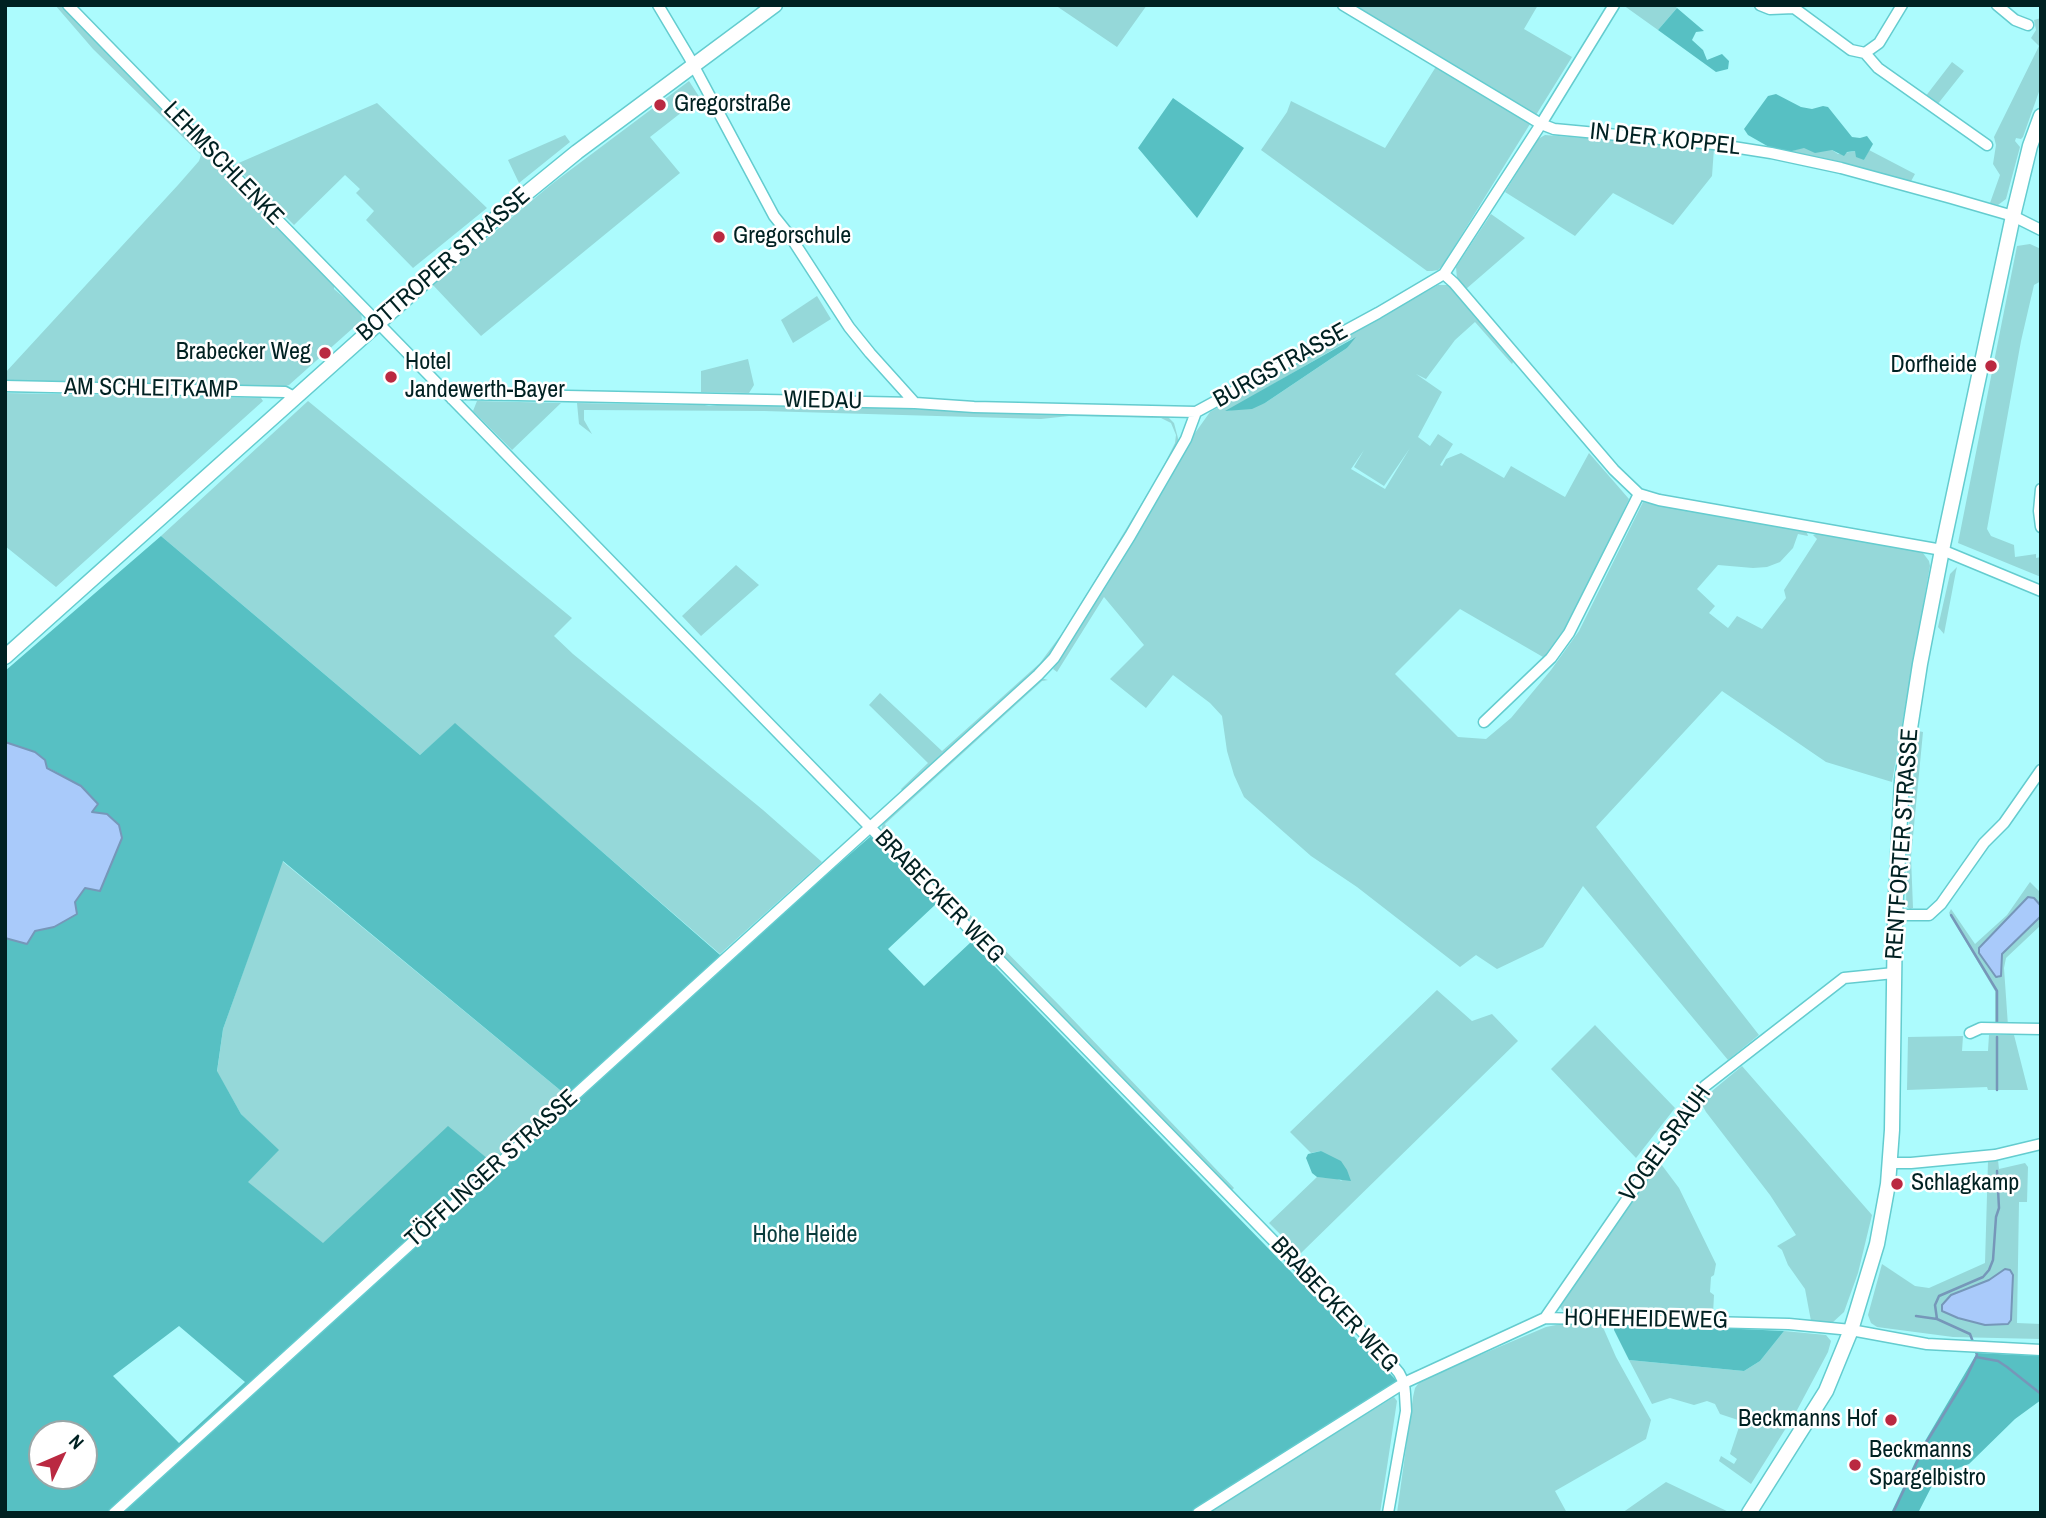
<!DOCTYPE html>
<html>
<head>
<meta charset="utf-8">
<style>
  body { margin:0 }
  #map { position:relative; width:2046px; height:1518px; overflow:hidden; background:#acfbfd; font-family:"Archivo Narrow",sans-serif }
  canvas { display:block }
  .frame { position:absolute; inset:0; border:7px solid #002122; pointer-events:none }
  .north { position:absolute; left:28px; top:1420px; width:70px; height:70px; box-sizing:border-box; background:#fff; border:2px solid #99a6a7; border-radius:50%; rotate:46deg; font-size:19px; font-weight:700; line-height:28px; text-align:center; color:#002122 }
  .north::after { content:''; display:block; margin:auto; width:24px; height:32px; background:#ba2941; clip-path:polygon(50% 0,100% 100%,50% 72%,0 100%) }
</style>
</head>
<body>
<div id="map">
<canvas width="2046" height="1518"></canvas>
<div class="frame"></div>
<div class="north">N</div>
</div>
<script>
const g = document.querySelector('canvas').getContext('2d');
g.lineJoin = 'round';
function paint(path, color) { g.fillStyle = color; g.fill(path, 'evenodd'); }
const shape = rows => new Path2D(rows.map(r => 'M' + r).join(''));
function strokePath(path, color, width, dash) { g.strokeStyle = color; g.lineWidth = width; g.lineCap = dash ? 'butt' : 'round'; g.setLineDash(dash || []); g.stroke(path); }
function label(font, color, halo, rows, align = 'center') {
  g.font = font + ' "Archivo Narrow",sans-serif'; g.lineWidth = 5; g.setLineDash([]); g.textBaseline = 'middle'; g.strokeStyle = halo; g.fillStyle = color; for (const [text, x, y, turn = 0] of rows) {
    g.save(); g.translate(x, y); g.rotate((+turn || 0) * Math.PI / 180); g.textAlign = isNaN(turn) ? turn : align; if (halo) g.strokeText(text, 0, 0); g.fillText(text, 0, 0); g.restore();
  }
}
const green = shape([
  [55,5,64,5,316,267,334,286,334,289,361,312,362,320,289,385,284,387,5,382,5,373,178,185,199,161,201,155,93,49],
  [1055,5,1147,5,1117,47],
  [1351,5,1538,5,1524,29,1572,57,1536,115],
  [1623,5,1674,5,1677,8,1658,30],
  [2041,18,2041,86,2023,137,2021,139,2016,138,2015,141,2020,147,2006,199,1998,205,1990,203,2000,175,1993,164,1996,145,1994,137,2039,46,2031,38,2036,30,2034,20],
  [1952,62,1964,71,1937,105,1925,97],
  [1437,65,1528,120,1530,124,1443,265,1438,270,1432,271,1427,271,1261,150,1287,112,1291,101,1385,148],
  [689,81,700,98,650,137,680,173,481,336,432,284,553,183],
  [377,103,487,208,413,268,366,220,374,211,356,193,360,189,345,175,294,225,234,165],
  [565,135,570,142,519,183,508,160],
  [1545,135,1714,148,1712,176,1673,225,1613,193,1575,236,1505,192,1538,139],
  [1804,147,1832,150,1838,154,1855,151,1864,160,1869,150,1915,174,1910,183,1788,152],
  [1491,214,1525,238,1466,289,1457,279,1456,267],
  [2030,244,2041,249,2041,281,2034,285,2021,341,1987,529,1991,536,2014,545,2015,557,2036,554,2036,558,2041,557,2041,577,1958,543,2017,246],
  [1438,285,1449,285,1454,289,1514,360,1512,364,1475,322,1455,340,1426,379,1416,374,1442,392,1418,437,1430,446,1438,434,1453,444,1440,465,1442,466,1446,459,1461,453,1504,478,1511,466,1565,497,1589,453,1629,499,1571,622,1547,654,1543,657,1460,609,1395,674,1458,737,1486,739,1511,718,1551,670,1579,631,1643,502,1804,530,1807,533,1808,536,1798,534,1793,548,1780,562,1767,567,1753,568,1718,565,1697,589,1715,606,1709,613,1728,628,1737,616,1762,629,1786,598,1784,590,1817,539,1813,535,1819,533,1909,549,1923,553,1929,561,1930,566,1892,782,1826,762,1722,691,1596,827,1759,1035,1728,1060,1583,886,1543,947,1497,969,1476,955,1460,967,1357,887,1311,856,1244,797,1234,775,1227,751,1222,716,1210,703,1173,675,1146,708,1110,679,1144,645,1104,597,1057,672,1053,669,1195,433,1210,412],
  [1353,338,1347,348,1265,403,1227,411],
  [1410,448,1385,489,1351,469,1364,450,1354,467,1384,486],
  [817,296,831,319,793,343,781,320],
  [748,359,754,385,749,393,701,392,701,371],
  [5,393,261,398,263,401,56,587,5,546],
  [308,401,572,618,554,636,573,654,763,810,822,862,720,954,455,724,420,755,161,536],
  [477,401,561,403,512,450,473,411],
  [692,402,709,406,725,404,1167,416,1174,423,1179,442,1053,654,903,792,901,789,928,763,869,705,880,693,942,751,1040,663,1066,628,1160,473,1175,443,1176,435,1171,423,1161,418,1069,416,1041,419,764,411,584,410,584,420,592,434,579,424,577,403,688,405],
  [736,565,759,585,701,636,682,616],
  [1957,567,1956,571,1944,634,1938,627,1950,574],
  [1041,678,1048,680,1042,681,885,824,888,832,1059,1005,1234,1188,1231,1191,881,832,883,822],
  [1918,731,1923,732,1911,857,1913,908,1910,909,1906,906,1907,844],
  [282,861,566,1095,493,1163,448,1127,323,1244,247,1182,278,1150,241,1114,217,1072,223,1029],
  [2030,882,2041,893,2041,906,2034,898,2028,897,1979,948,1999,978,2001,954,2041,916,2041,925,2006,958,2004,968,2008,1026,1995,1025,1995,991,1949,913,1951,909,1975,944,2007,915],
  [1437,990,1472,1021,1492,1014,1518,1041,1300,1254,1269,1223,1317,1177,1335,1178,1342,1181,1321,1151,1311,1153,1290,1132],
  [1595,1025,1675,1108,1636,1158,1551,1069],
  [1989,1035,2014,1035,2028,1090,1988,1090,1987,1087,1907,1090,1908,1037,1963,1036,1962,1051,1988,1051],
  [1742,1066,1872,1215,1858,1273,1844,1312,1832,1323,1811,1321,1805,1289,1788,1265,1782,1250,1777,1246,1796,1235,1770,1195,1706,1112,1700,1101],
  [1658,1160,1679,1188,1716,1264,1714,1275,1711,1277,1710,1292,1714,1295,1713,1314,1564,1312,1559,1306],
  [1998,1160,1999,1169,2025,1163,2028,1167,2027,1202,2019,1202,2017,1323,2041,1324,2041,1339,1953,1337,1877,1327,1871,1323,1868,1315,1882,1264,1915,1286,1929,1288,1985,1263,1988,1161],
  [2002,1271,1985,1325,1958,1318,1942,1311,1959,1291,1989,1280],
  [1593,1322,1602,1325,1616,1357,1651,1420,1646,1439,1555,1491,1567,1513,1397,1513,1413,1397,1415,1388,1421,1380,1546,1327,1566,1323],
  [1784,1331,1826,1335,1831,1341,1828,1352,1796,1412,1751,1484,1719,1461,1721,1456,1734,1464,1737,1459,1730,1454,1741,1421,1720,1414,1715,1404,1707,1401,1694,1405,1670,1398,1652,1404,1629,1360,1744,1371,1760,1361],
  [1394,1397,1397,1401,1380,1513,1207,1513],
  [1666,1482,1731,1513,1622,1513]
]);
const forest = shape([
  [1677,8,1704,31,1696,32,1692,40,1703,50,1707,60,1722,54,1729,61,1728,69,1716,72,1658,30],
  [1776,94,1801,107,1812,109,1823,106,1828,107,1852,137,1860,138,1867,136,1873,144,1864,160,1856,157,1855,151,1847,152,1844,156,1832,150,1815,153,1804,148,1788,152,1769,147,1748,135,1744,129,1768,96],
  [1173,98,1244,148,1197,218,1138,148],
  [1356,337,1347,348,1332,358,1265,403,1252,409,1225,411],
  [161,536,420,755,455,723,727,961,871,836,936,904,888,949,924,986,971,942,1397,1381,1191,1513,5,1513,5,938,27,944,35,931,54,927,85,888,100,891,119,825,107,814,91,812,81,786,47,767,35,752,5,742,5,671],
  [283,861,566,1095,493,1163,448,1126,323,1243,248,1182,279,1150,241,1114,217,1071,223,1029],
  [179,1326,245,1382,179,1443,113,1376],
  [42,1434,84,1434,84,1476,42,1476],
  [1321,1151,1341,1161,1347,1170,1351,1181,1317,1177,1312,1173,1306,1158,1308,1154],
  [1614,1323,1784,1331,1760,1361,1744,1371,1629,1360,1614,1330],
  [1977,1353,2041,1356,2041,1400,2015,1419,1969,1464,1937,1476,1918,1513,1891,1513,1925,1441]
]);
const water = shape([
  [5,742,35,752,45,760,47,768,81,786,98,804,92,812,107,814,119,825,122,838,100,891,85,888,75,902,77,914,54,927,35,931,27,944,5,938,5,742],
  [2028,897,2034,898,2041,906,2041,916,2002,954,2001,976,1996,977,1979,953,1979,948,2028,897],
  [2005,1269,2010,1270,2013,1275,2011,1320,2008,1324,1985,1325,1958,1318,1942,1311,1942,1305,1951,1295,1989,1280,2005,1269]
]);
const stream = shape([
  [1951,915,1997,991,1997,1023],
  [1997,1090,1997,1037],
  [1916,1316,1937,1319,1970,1334,1973,1342],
  [1937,1319,1935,1305,1939,1296,1983,1277,1989,1270,1993,1260,1996,1217,1999,1208,1997,1171],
  [1976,1357,1998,1361,2007,1367,2041,1394],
  [1893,1513,1926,1443,1966,1378,1977,1355,1975,1349]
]);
const minor = shape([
  [68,5,1380,1350,1399,1373,1404,1383,1405,1394,1406,1411,1388,1513],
  [658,5,689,57,774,216,790,236,849,327,870,353,915,403],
  [1343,5,1541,124,1554,129,1714,144,1771,153,1841,168,1951,198,2013,216,2041,230],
  [1760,5,1770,9,1794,8],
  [1790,5,1851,50,1865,53,1878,68,1987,145],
  [1997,5,2015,20,2028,25],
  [1865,53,1879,43,1902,5],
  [1444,274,1454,283,1614,470,1639,494,1659,500,1942,550,2041,591],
  [5,386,285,392,294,397],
  [452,399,457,394,468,394,915,403,974,407,1196,412],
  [2041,489,2039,511,2041,527],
  [1484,722,1551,658,1569,633,1639,494],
  [1895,915,1929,915,1941,904,1984,843,2004,823,2041,770],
  [1970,1033,1981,1028,2041,1029],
  [1890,1163,1911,1163,1995,1155,2041,1144],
  [1545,1318,1705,1086,1844,978,1894,973],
  [114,1513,1038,675,1054,658,1130,536,1186,439,1196,412,1378,313,1444,274,1541,124,1614,5],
  [1198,1513,1404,1383,1545,1318,1789,1324,1851,1330,1927,1344,2041,1350]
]);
const major = shape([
  [5,657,496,218,577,152,775,5],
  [1749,1513,1826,1391,1851,1330,1877,1244,1888,1184,1892,1130,1895,915,1902,780,1920,664,1942,550,2013,216,2030,146,2041,116]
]);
const markers = [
  [660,105,7,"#ba2941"],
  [719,237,7,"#ba2941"],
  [325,353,7,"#ba2941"],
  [1991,366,7,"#ba2941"],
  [391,377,7,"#ba2941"],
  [1897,1184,7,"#ba2941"],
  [1891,1420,7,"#ba2941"],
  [1855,1465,7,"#ba2941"]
];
const poiNames = [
  ["Gregorstraße",674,105],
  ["Gregorschule",733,237],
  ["Brabecker Weg",311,353,"right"],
  ["Hotel",405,363],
  ["Jandewerth-Bayer",405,391],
  ["Dorfheide",1977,366,"right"],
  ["Schlagkamp",1911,1184],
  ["Beckmanns Hof",1877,1420,"right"],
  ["Beckmanns",1869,1451],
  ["Spargelbistro",1869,1479]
];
const streetNames = [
  ["IN DER KOPPEL",1665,140,6],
  ["LEHMSCHLENKE",223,164,46],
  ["BOTTROPER STRASSE",444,265,-41],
  ["BURGSTRASSE",1281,366,-29],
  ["AM SCHLEITKAMP",151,389,1],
  ["WIEDAU",823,401,1],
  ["RENTFORTER STRASSE",1903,844,-86],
  ["BRABECKER WEG",939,897,46],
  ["VOGELSRAUH",1666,1144,-54],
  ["TÖFFLINGER STRASSE",492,1169,-42],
  ["BRABECKER WEG",1334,1305,47],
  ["HOHEHEIDEWEG",1646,1320,1]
];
const parkNames = [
  ["Hohe Heide",805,1236]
];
paint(green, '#95d8d9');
paint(forest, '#57c0c3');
paint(water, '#a9cafa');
strokePath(water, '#7697b9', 2);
strokePath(stream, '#7697b9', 2.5);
strokePath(minor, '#64cccf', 13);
strokePath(major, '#64cccf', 17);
strokePath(minor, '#fff', 10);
strokePath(major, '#fff', 14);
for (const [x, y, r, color] of markers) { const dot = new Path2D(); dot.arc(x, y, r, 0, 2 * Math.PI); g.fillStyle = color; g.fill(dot); strokePath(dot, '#fff', 2.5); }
label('24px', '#002122', '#fff', poiNames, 'left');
label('24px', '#002122', '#fff', streetNames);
label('24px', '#093c3d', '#fff', parkNames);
</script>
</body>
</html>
